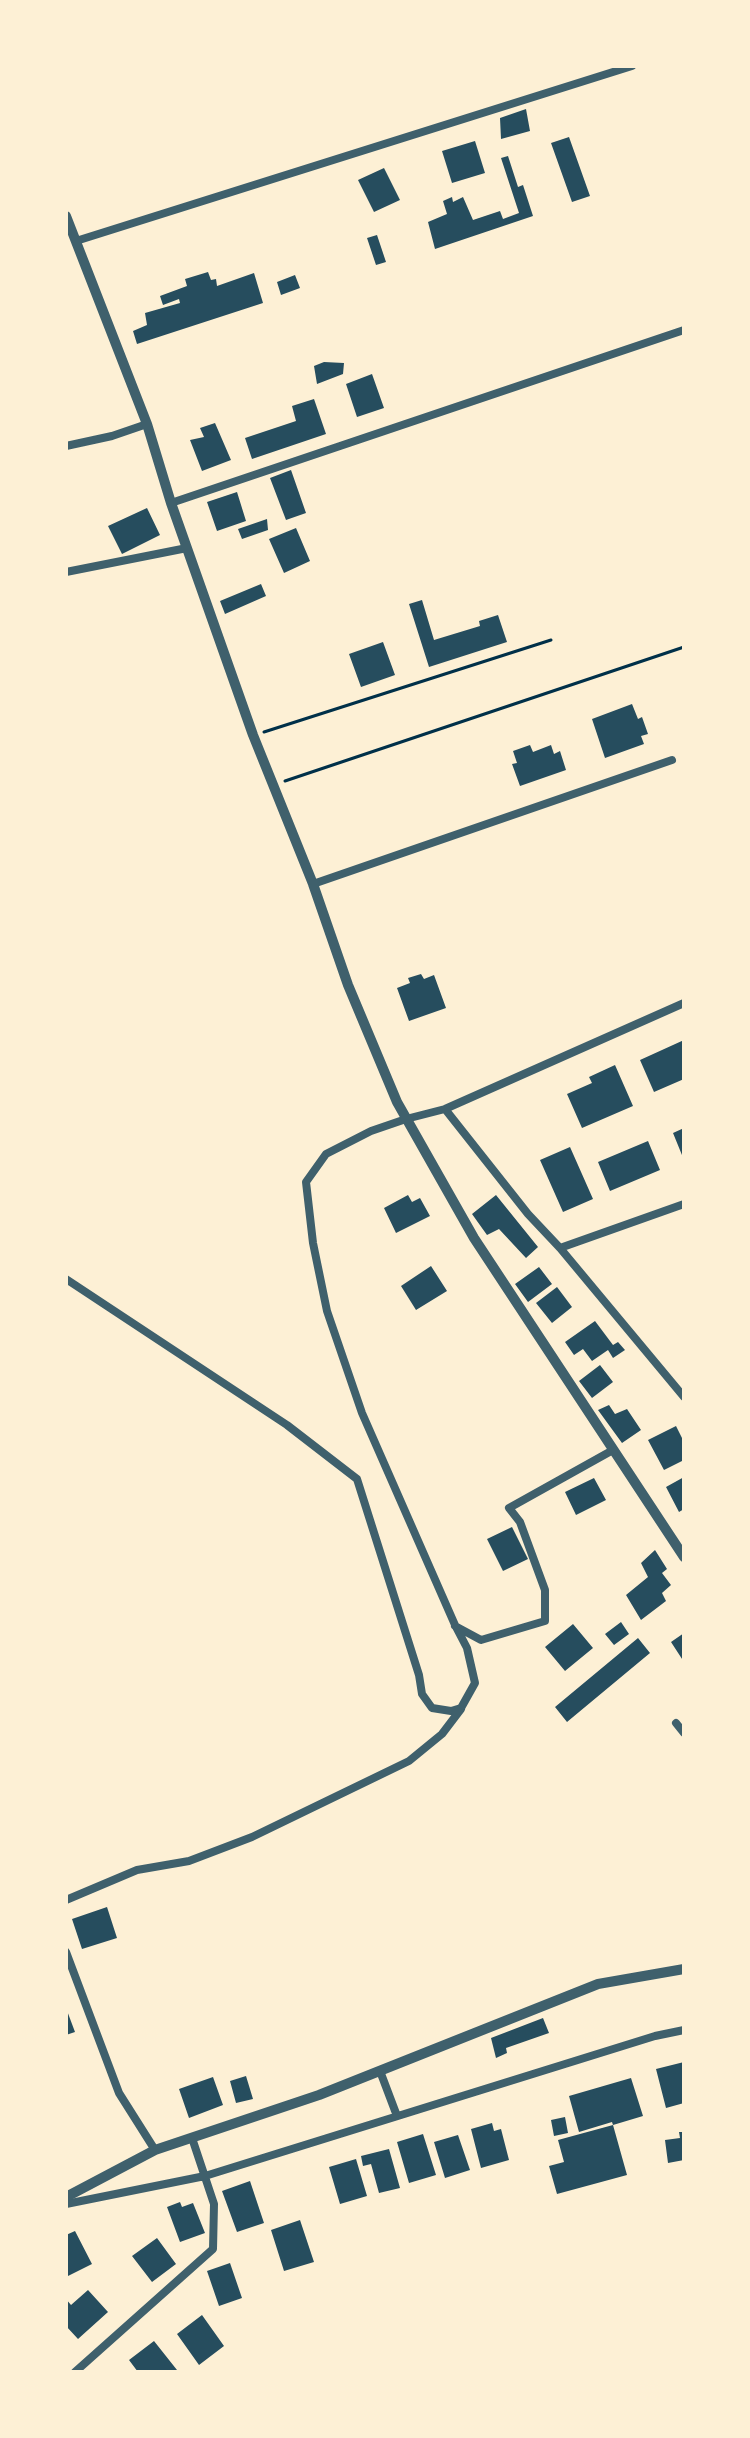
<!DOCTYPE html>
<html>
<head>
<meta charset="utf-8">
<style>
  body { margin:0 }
  #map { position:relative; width:750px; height:2438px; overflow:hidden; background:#fdf0d5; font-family:Overpass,sans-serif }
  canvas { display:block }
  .frame { position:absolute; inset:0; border:68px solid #fdf0d5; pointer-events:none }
</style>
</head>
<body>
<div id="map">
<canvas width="750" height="2438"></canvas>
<div class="frame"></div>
</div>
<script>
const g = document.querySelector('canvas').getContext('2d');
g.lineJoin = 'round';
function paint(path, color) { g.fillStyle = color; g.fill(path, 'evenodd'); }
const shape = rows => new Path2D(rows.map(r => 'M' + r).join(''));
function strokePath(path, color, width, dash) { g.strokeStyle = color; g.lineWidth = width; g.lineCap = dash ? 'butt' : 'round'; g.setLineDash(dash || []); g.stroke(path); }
const building = shape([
  [526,109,530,131,501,139,500,118],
  [569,137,590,196,572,202,551,143],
  [475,141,485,173,452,183,442,151],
  [508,156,518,187,523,185,533,216,435,249,428,222,447,214,443,201,452,197,453,202,463,197,473,220,500,211,503,219,519,213,501,158],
  [384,168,400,200,374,212,358,180],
  [377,235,386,262,376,265,367,238],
  [208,272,211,280,216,279,217,286,254,273,263,303,137,344,133,331,147,325,145,313,180,303,179,299,163,305,160,296,187,286,185,279],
  [295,275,300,288,281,295,277,282],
  [324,362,344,363,343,374,317,384,314,366],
  [372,374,384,408,357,417,346,384],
  [314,399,326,434,252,459,245,438,296,421,292,406],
  [215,423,231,460,202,471,190,440,204,437,200,428],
  [291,470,306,513,286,520,270,478],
  [237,492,246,521,217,531,207,502],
  [147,508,160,535,122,554,108,526],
  [267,519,268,530,242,539,238,529],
  [296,528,310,561,284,573,269,539],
  [261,584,266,596,225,614,220,601],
  [422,600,434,640,480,626,479,621,498,615,507,642,429,667,409,604],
  [383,642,395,675,361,687,349,654],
  [632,704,638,719,642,717,648,734,641,736,644,744,605,758,592,719],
  [530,745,533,752,551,745,554,754,560,751,566,770,520,786,512,764,517,763,513,751],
  [421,974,424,979,434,975,446,1008,409,1021,397,988,410,983,408,978],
  [684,1040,684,1079,654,1092,640,1060],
  [615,1065,633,1106,582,1128,567,1094,592,1083,589,1077],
  [684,1128,684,1160,673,1133],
  [648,1141,660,1170,610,1191,598,1162],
  [570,1147,593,1199,563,1212,540,1160],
  [408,1195,412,1202,420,1198,430,1216,396,1233,384,1208],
  [496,1195,538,1247,526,1258,499,1229,487,1235,472,1214],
  [431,1266,447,1291,416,1310,401,1286],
  [539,1267,552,1284,528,1302,515,1284],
  [557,1287,572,1307,552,1323,536,1303],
  [595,1321,613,1345,618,1342,625,1350,613,1358,608,1350,592,1361,583,1349,574,1355,565,1342],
  [600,1365,613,1382,592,1398,579,1381],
  [609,1405,615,1414,627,1409,641,1430,622,1443,598,1410],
  [676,1426,684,1442,684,1460,664,1470,648,1440],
  [684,1477,684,1509,679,1512,666,1487],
  [594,1478,606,1500,576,1515,565,1492],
  [512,1527,528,1559,503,1571,487,1539],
  [655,1550,667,1569,662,1573,671,1585,662,1593,666,1601,641,1620,626,1595,648,1577,641,1563],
  [621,1622,629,1634,614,1645,605,1634],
  [573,1624,593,1648,565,1671,545,1647],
  [684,1633,684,1662,671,1642],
  [638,1638,650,1653,567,1722,555,1707],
  [107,1907,117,1938,82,1949,72,1919],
  [66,2008,75,2032,66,2035],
  [543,2018,549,2033,506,2048,507,2053,496,2058,491,2038],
  [684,2062,684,2103,666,2108,656,2069],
  [246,2076,253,2099,236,2103,230,2081],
  [213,2077,223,2105,189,2118,179,2089],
  [631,2078,643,2116,613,2125,612,2122,579,2132,569,2096],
  [565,2117,568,2133,554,2136,551,2120],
  [492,2123,494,2131,501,2129,509,2160,481,2168,471,2129],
  [613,2125,627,2175,557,2194,549,2166,564,2162,558,2140],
  [679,2132,684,2132,684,2160,668,2163,665,2140,680,2138],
  [423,2134,436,2175,409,2183,397,2142],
  [458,2135,470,2170,445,2178,434,2142],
  [389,2149,400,2188,379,2193,371,2164,363,2166,361,2156],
  [356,2159,367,2196,340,2204,329,2167],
  [250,2181,264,2223,237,2232,222,2191],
  [180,2202,182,2207,193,2203,205,2233,180,2242,167,2207],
  [300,2220,314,2262,284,2271,271,2230],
  [75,2231,92,2264,66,2277,66,2235],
  [157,2238,176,2264,152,2282,132,2256],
  [230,2263,242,2298,219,2306,207,2271],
  [88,2290,108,2312,78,2339,66,2326,66,2299,71,2305],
  [202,2315,224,2346,199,2365,177,2334],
  [154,2341,177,2370,174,2372,138,2372,129,2360]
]);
const path = shape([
  [264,732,551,640],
  [285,781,684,647]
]);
const minor = shape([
  [76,241,632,66],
  [66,446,112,436,147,424],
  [171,503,684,330],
  [66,572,187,548],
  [313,884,672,760],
  [445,1109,528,1214,560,1248,684,1397],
  [560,1248,684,1204],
  [66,1279,287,1425,357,1479,419,1675,422,1694,432,1708,451,1711,461,1708,475,1683,467,1648,455,1625,362,1413,327,1311,313,1243,306,1182,326,1154,371,1131,406,1119,445,1109,684,1003],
  [455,1626,481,1640,545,1621,545,1590,520,1522,509,1508,613,1450],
  [676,1723,684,1733],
  [66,1900,137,1870,189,1861,252,1837,409,1761,442,1734,461,1709],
  [66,1952,119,2093,155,2150],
  [380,2071,397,2116],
  [66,2204,205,2176,655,2036,684,2030],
  [75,2372,213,2249,214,2204,192,2138]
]);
const tertiary = shape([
  [66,216,147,424,171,503,253,735,313,884,348,985,397,1102,474,1238,684,1557],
  [66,2197,155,2150,319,2095,598,1984,684,1969]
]);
paint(building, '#264d5e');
strokePath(path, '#003049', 3);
strokePath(minor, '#3f606c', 8);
strokePath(tertiary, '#3f606c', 10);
</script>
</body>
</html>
